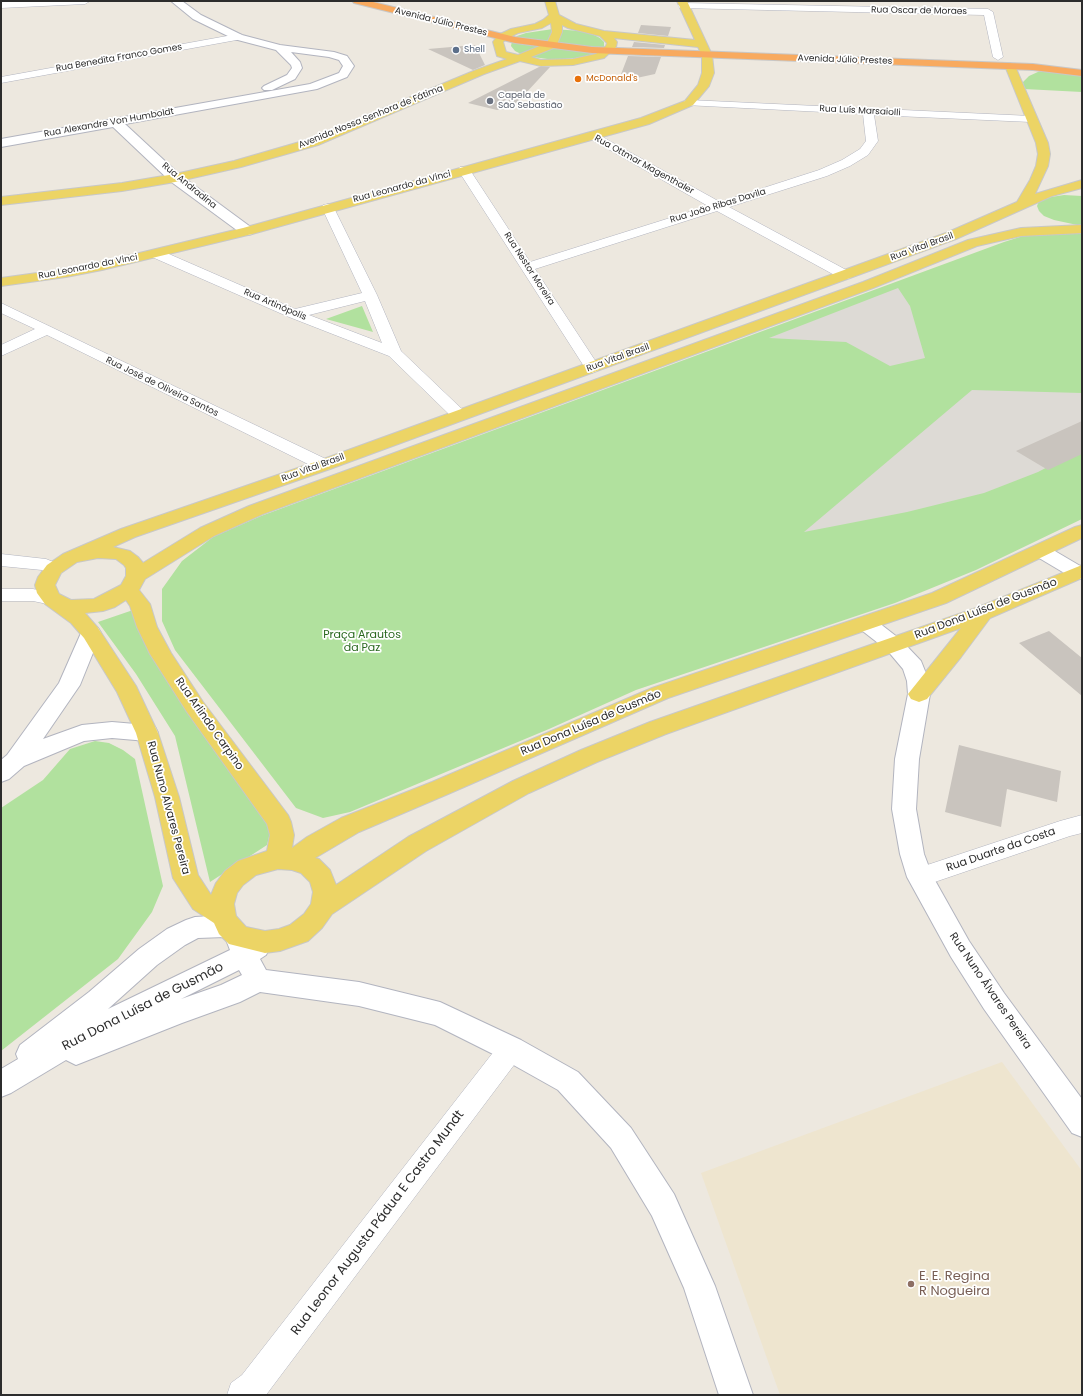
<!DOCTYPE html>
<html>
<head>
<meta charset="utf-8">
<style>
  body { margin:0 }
  #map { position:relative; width:1083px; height:1396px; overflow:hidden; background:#ede8df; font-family:Poppins,sans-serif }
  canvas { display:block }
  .frame { position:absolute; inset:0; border:2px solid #2c2c2c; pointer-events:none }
</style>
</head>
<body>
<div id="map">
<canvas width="1083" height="1396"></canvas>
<div class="frame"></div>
</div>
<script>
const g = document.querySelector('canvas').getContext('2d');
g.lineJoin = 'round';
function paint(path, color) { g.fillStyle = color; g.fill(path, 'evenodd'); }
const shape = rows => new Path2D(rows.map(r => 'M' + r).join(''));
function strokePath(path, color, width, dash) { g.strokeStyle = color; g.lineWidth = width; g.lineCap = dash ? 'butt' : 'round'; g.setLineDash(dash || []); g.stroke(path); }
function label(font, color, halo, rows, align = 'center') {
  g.font = font + ' Poppins,sans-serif'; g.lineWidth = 3.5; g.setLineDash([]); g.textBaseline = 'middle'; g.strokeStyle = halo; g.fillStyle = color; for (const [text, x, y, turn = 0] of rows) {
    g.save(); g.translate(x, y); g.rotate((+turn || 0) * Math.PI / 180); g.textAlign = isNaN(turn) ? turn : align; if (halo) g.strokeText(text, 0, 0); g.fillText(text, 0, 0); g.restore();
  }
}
const education = shape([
  [1002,1062,1082,1171,1082,1395,780,1395,701,1173]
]);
const green = shape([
  [553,29,581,31,592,34,600,38,604,42,604,48,597,53,586,57,555,60,525,56,515,51,511,46,512,41,517,36,526,33],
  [1040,71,1082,76,1082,92,1024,89,1023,82,1029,76],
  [1064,195,1082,196,1082,226,1054,220,1044,216,1039,211,1037,206,1039,201,1045,198],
  [1082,233,1082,519,976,570,895,603,636,690,549,729,350,812,323,818,296,808,175,650,162,621,162,589,182,561,213,537,261,516,1004,242,1026,235],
  [362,306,373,332,326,319],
  [136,609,156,663,271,829,267,845,210,882,175,736,136,674,98,622],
  [95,741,109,743,123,750,135,759,163,886,152,912,118,959,1,1051,1,808,43,780,70,749]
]);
const plaza = shape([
  [898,288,910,306,925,358,890,366,846,342,769,338],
  [972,390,1082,393,1082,449,1038,472,984,493,907,512,804,532]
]);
const building = shape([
  [641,25,671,27,668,36,638,33],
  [634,42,665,45,664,48,632,47],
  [475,45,485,65,473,70,428,49],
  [628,56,661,57,655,74,618,82],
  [539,67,550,67,512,108,497,110,468,103],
  [1082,421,1082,454,1048,470,1016,451],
  [1049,631,1082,658,1082,696,1019,643],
  [959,745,1061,771,1057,802,1007,789,1001,827,945,812]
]);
const street = shape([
  [26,1,90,1,85,4,1,8,1,2,26,1],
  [683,3,988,9,993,12,1003,57,998,60,993,57,984,15,680,8,678,6,680,4,683,3],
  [238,34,242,35,243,37,242,39,1,83,1,77,238,34],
  [689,100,1031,116,1035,117,1037,119,1035,121,1031,122,874,115,878,141,868,155,850,166,827,176,729,207,850,272,852,275,850,278,845,279,840,278,717,211,535,269,600,368,597,371,592,373,587,371,458,170,460,167,468,167,530,262,708,206,587,137,585,135,587,133,595,133,720,202,819,170,842,160,860,149,866,141,863,114,685,105,683,103,685,101,689,100],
  [328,204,333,205,334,208,377,295,401,351,465,412,467,415,465,418,459,420,453,418,389,356,289,317,152,257,150,254,152,251,157,250,162,251,295,309,362,293,322,208,323,205,328,204],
  [365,301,382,343,309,315,365,301],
  [1,303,330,461,333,465,330,469,324,470,318,469,47,335,1,356,1,345,35,329,1,313,1,303],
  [1,554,46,559,61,565,63,569,61,573,54,575,42,570,1,566,1,554],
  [1,589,33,589,59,595,62,599,59,603,52,605,33,601,1,601,1,589],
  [1082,815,1082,833,1070,836,920,887,912,884,908,877,912,870,1060,821,1082,815],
  [511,1037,520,1041,524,1049,520,1057,266,1395,227,1395,231,1383,242,1375,502,1041,511,1037]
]);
const secondary = shape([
  [171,1,182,1,201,15,242,35,280,45,334,52,347,56,354,66,347,77,317,89,125,124,180,175,252,228,254,231,252,234,247,235,242,234,170,181,113,127,1,147,1,139,310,84,339,73,343,66,339,60,329,57,291,52,300,62,302,68,295,79,272,90,264,90,262,88,264,86,287,75,292,68,291,65,276,50,234,39,193,19,171,1],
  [1041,545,1048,547,1082,567,1082,579,1071,577,1034,555,1031,551,1034,547,1041,545],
  [867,617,874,619,901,640,921,661,929,681,930,694,919,759,916,809,924,854,932,875,969,941,1004,993,1082,1099,1082,1137,1072,1133,984,1009,951,957,907,877,900,854,892,809,895,759,908,694,907,681,903,669,887,650,860,629,857,624,860,619,867,617],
  [91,626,98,628,101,633,80,685,43,739,82,725,112,722,147,725,155,727,158,733,155,739,147,741,112,738,84,741,24,766,9,779,1,782,1,760,7,755,59,683,81,633,84,628,91,626],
  [228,915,237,918,241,926,247,928,252,938,257,936,266,939,270,947,266,955,260,959,266,970,359,982,440,1002,521,1040,578,1072,631,1128,674,1194,715,1286,753,1395,719,1395,684,1288,652,1216,611,1148,558,1090,501,1058,435,1025,359,1006,260,992,240,1002,182,1023,76,1065,66,1060,11,1093,1,1097,1,1069,18,1059,16,1054,20,1045,89,992,139,949,167,929,186,920,195,917,228,915],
  [225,937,230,950,108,1009,157,965,185,945,198,938,225,937],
  [239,970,242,975,221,985,181,999,239,970]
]);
const primary = shape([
  [545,1,555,1,559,15,576,24,604,31,695,40,677,1,687,1,712,55,714,73,709,86,693,105,649,124,252,234,102,270,66,277,1,286,1,278,66,269,102,262,243,228,641,118,685,101,698,85,702,73,702,55,698,47,614,38,617,42,616,47,604,58,573,65,541,66,520,61,484,74,318,145,241,167,175,182,122,191,1,205,1,197,122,183,175,174,234,161,310,139,476,70,507,59,497,56,493,42,498,35,511,29,535,24,543,20,549,15,545,1],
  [551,23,552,32,547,43,518,55,506,52,503,42,506,39,518,33,542,28,551,23],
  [562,25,568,28,600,36,607,43,606,46,596,54,573,59,541,60,531,57,556,47,562,32,562,25],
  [1010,63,1015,66,1048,143,1050,154,1048,166,1035,194,1082,180,1082,188,1052,196,956,239,330,469,135,537,113,547,130,551,138,557,143,563,200,528,249,506,863,282,968,240,1021,228,1082,225,1082,233,1021,236,977,246,873,288,263,514,214,536,145,579,139,590,150,604,157,627,171,653,203,702,288,815,291,822,294,835,292,848,307,837,341,818,432,782,652,688,932,593,1075,527,1082,525,1082,538,946,603,668,698,448,794,359,832,315,858,319,859,330,870,336,885,408,837,513,781,581,750,650,722,976,608,1082,565,1082,578,990,618,961,657,927,699,919,702,911,699,908,694,961,628,666,734,597,762,529,793,426,851,332,914,322,928,308,941,280,951,265,953,229,944,219,934,214,923,193,909,173,878,155,797,136,733,117,692,84,638,71,623,45,604,37,593,35,585,38,577,47,565,63,554,121,529,318,461,946,233,1017,202,1030,180,1036,166,1038,154,1036,143,1005,66,1010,63],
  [98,558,116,559,124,565,126,568,126,576,121,585,94,599,71,600,59,594,55,585,61,573,77,562,98,558],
  [126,600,130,606,137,627,150,654,187,712,267,824,270,835,267,851,238,861,225,871,216,883,211,895,198,875,179,797,158,733,136,686,98,628,85,613,103,611,115,607,126,600],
  [278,869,292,870,301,873,310,882,313,892,311,904,304,914,290,925,279,929,265,931,246,927,236,916,234,904,237,893,243,885,256,875,278,869]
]);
const highway = shape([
  [352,1,369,1,515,37,592,47,1033,64,1082,70,1082,76,1033,70,592,53,515,43,354,3,352,1]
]);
const markers = [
  [456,50,4,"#5c6f8a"],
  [578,79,4,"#e8710a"],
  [490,101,4,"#6b7280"],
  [911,1284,4,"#8d6e63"]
];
const farStreetnames = [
  ["Rua Oscar de Moraes",919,11,1],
  ["Avenida Júlio Prestes",441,22,14],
  ["Rua Benedita Franco Gomes",119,58,-10],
  ["Avenida Júlio Prestes",845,60,2],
  ["Rua Luís Marsaiolli",860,111,3],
  ["Avenida Nossa Senhora de Fátima",371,117,-22],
  ["Rua Alexandre Von Humboldt",109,123,-10],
  ["Rua Ottmar Magenthaler",644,165,29],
  ["Rua Andradina",189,186,39],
  ["Rua Leonardo da Vinci",402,187,-15],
  ["Rua João Ribas Davila",718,206,-17],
  ["Rua Vital Brasil",922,247,-20],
  ["Rua Leonardo da Vinci",88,267,-11],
  ["Rua Nestor Moreira",529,269,57],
  ["Rua Artinópolis",275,305,23],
  ["Rua Vital Brasil",618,358,-20],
  ["Rua José de Oliveira Santos",162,387,26],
  ["Rua Vital Brasil",313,468,-20]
];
const farServicenames = [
  ["Shell",464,50]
];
const farFoodnames = [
  ["McDonald's",586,79]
];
const farWorshipnames = [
  ["Capela de",498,96],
  ["São Sebastião",498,106]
];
const streetNames = [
  ["Rua Dona Luísa de Gusmão",986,609,-21],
  ["Rua Dona Luísa de Gusmão",591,723,-23],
  ["Rua Arlindo Carpino",209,724,55],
  ["Rua Nuno Alvares Pereira",168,808,75],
  ["Rua Duarte da Costa",1001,850,-19],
  ["Rua Nuno Álvares Pereira",990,991,56]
];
const parkNames = [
  ["Praça Arautos",362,635],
  ["da Paz",362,648]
];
const nearStreetnames = [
  ["Rua Dona Luísa de Gusmão",143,1007,-27],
  ["Rua Leonor Augusta Pádua E Castro Mundt",378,1223,-53]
];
const nearEducationnames = [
  ["E. E. Regina",919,1277],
  ["R Nogueira",919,1292]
];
paint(education, '#eee5cf');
paint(green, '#b1e19e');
paint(plaza, '#dddad5');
paint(building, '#c9c4be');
strokePath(street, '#b2b4bf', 1);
strokePath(secondary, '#b2b4bf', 2);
strokePath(primary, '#c8c8c8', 2);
strokePath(highway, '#c8c8c8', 2);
paint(street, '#fff');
paint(secondary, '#fff');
paint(primary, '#ecd465');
paint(highway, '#f8aa5f');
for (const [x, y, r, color] of markers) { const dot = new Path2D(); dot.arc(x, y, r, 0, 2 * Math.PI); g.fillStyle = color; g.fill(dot); strokePath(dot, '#fff', 1.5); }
label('9px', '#2c2c2c', '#fff', farStreetnames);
label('9px', '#4e5e75', '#fff', farServicenames, 'left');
label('9px', '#c56008', '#fff', farFoodnames, 'left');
label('9px', '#5b616d', '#fff', farWorshipnames, 'left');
label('11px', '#2c2c2c', '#fff', streetNames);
label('11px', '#28671d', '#fff', parkNames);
label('13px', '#2c2c2c', '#fff', nearStreetnames);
label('13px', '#785e54', '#fff', nearEducationnames, 'left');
</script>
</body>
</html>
